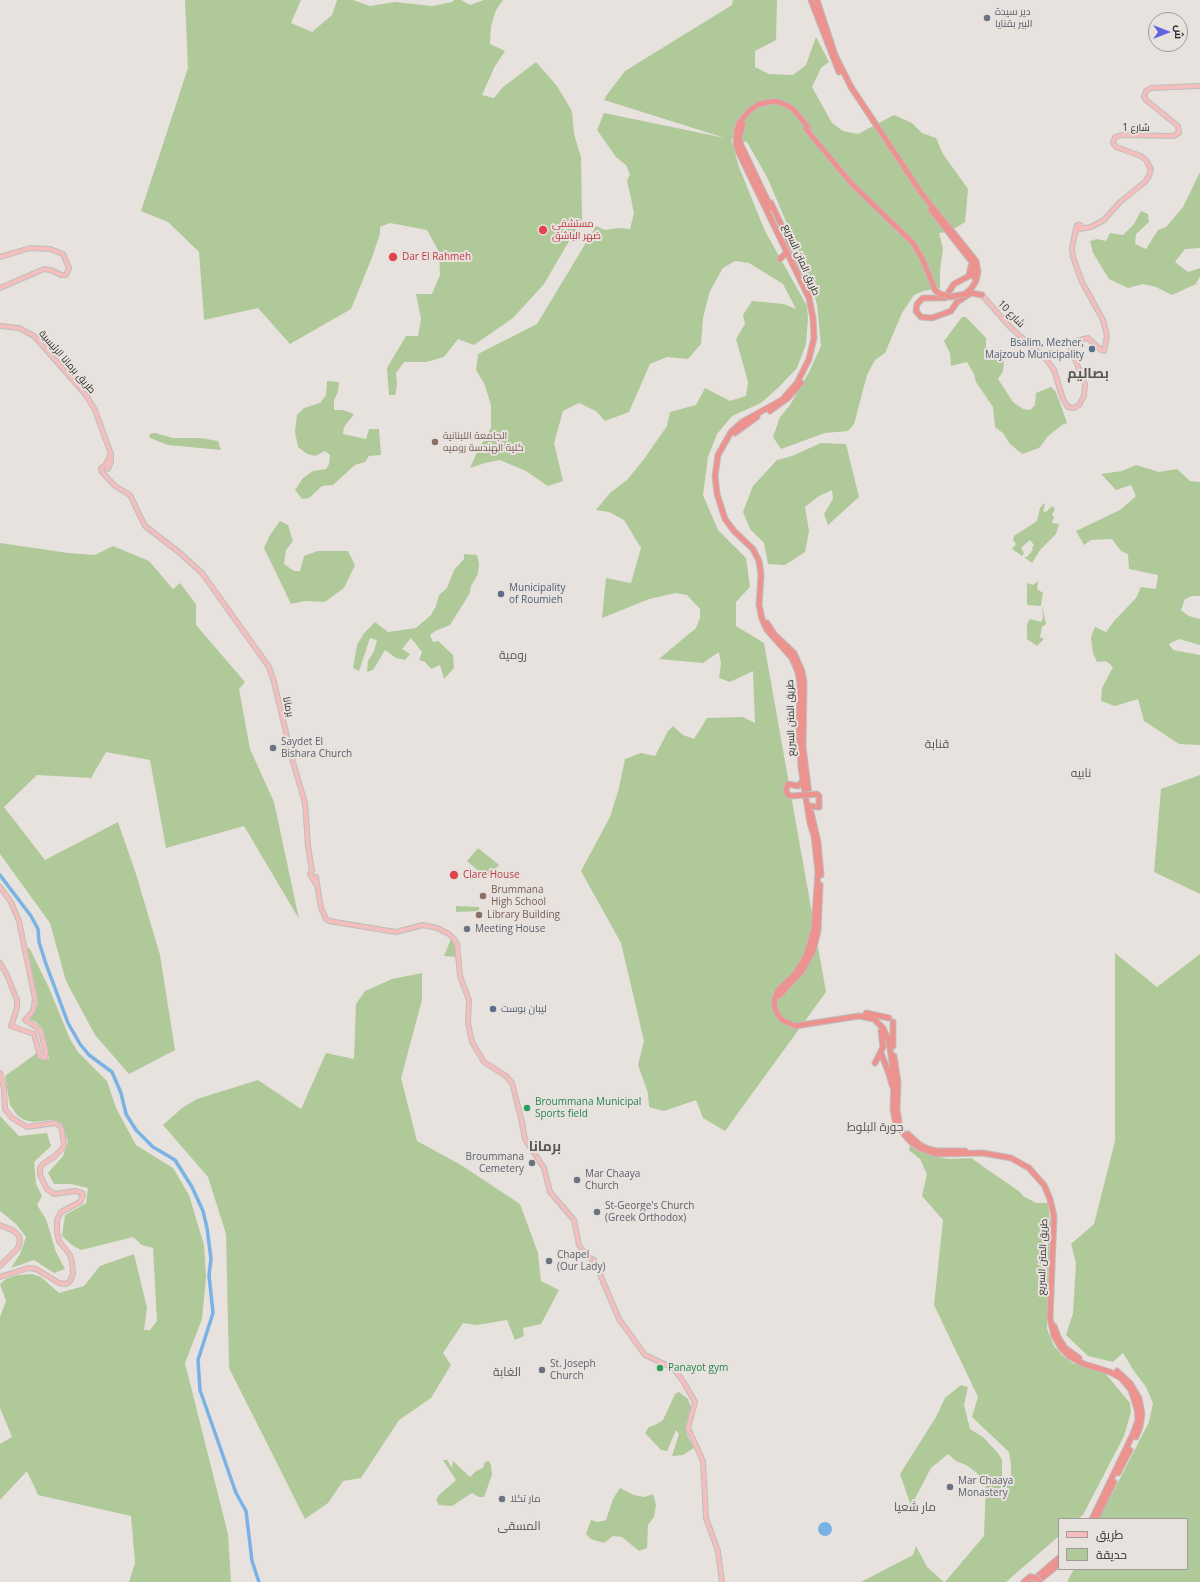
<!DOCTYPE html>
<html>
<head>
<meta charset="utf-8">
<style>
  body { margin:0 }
  #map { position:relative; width:1200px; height:1582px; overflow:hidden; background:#e7e2de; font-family:"Open Sans",Cairo,sans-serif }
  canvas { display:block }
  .legend { position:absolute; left:1058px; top:1518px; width:130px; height:52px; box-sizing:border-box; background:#e7e2de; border:1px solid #9f9c99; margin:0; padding:5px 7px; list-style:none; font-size:12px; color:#343331 }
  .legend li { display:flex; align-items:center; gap:8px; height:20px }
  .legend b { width:20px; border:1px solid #9f9c99 }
  .north { position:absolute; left:1148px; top:12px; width:40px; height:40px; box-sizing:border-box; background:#e7e2de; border:1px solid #9f9c99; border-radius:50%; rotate:90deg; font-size:11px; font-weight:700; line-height:16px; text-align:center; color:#343331 }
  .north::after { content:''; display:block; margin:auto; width:14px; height:18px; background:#6265dd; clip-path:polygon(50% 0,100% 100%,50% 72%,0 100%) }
</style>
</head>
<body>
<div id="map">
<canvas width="1200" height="1582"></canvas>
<ul class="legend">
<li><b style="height:5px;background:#f4bebc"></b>طريق</li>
<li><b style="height:11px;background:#b0c999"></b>حديقة</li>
</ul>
<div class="north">ش</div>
</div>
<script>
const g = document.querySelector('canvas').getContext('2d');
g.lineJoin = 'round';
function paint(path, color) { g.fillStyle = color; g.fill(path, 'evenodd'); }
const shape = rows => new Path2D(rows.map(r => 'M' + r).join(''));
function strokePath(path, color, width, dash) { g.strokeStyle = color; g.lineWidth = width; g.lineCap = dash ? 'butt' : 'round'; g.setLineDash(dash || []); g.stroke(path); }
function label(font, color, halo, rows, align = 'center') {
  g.font = font + ' "Open Sans",Cairo,sans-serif'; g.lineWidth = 4; g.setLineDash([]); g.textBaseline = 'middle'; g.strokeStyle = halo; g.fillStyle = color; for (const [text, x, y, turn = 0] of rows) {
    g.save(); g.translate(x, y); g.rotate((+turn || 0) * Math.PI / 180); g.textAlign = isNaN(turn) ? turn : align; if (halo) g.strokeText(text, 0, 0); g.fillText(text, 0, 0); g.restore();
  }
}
const green = shape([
  [185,0,301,0,291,23,312,32,332,15,337,0,353,0,370,6,395,2,432,6,452,2,454,0,461,0,470,5,484,0,503,0,496,10,491,26,490,44,505,51,495,66,482,95,494,98,503,87,536,62,557,86,572,111,574,134,581,157,582,219,544,284,513,318,474,345,458,339,444,357,426,362,404,362,396,373,397,386,395,395,389,395,387,368,406,336,418,336,421,319,416,294,432,294,440,275,439,252,427,230,390,223,380,227,380,234,371,260,351,309,290,344,258,308,204,320,199,252,168,222,141,211,188,68],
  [733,0,777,0,776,40,755,51,755,67,769,74,793,75,806,65,816,37,829,62,821,68,812,87,832,123,843,131,858,134,894,115,912,123,922,133,936,138,943,154,968,189,965,222,949,232,939,233,943,249,940,270,940,288,924,291,914,295,902,313,885,353,875,360,867,375,854,424,848,431,825,433,781,449,773,437,780,417,790,405,809,372,821,346,817,304,797,247,767,177,747,142,731,139,739,167,765,231,807,306,808,318,806,344,797,368,779,387,761,403,732,416,717,434,708,457,703,495,718,530,746,558,750,587,736,602,736,626,764,643,826,992,725,1131,703,1118,696,1100,664,1111,649,1107,648,1093,638,1065,644,1041,621,943,581,871,610,817,619,788,625,759,641,753,655,756,668,731,673,726,683,735,694,739,707,718,743,717,755,723,753,671,730,682,719,678,721,663,719,652,703,663,659,659,696,628,700,618,700,609,687,595,676,593,649,599,602,618,606,578,631,583,641,548,624,520,609,512,596,510,610,493,627,480,644,459,667,426,670,412,696,405,705,388,730,401,746,396,748,382,736,339,745,324,743,315,752,301,784,304,796,309,783,284,749,263,735,261,723,268,710,291,703,318,701,344,688,359,667,357,650,364,629,412,605,421,596,411,579,403,563,411,554,443,563,481,548,486,526,471,500,460,485,463,470,468,477,452,491,428,491,405,484,383,476,370,478,354,537,324,596,226,605,230,618,228,630,229,634,213,627,180,630,175,626,165,616,157,597,130,604,113,725,138,604,100,606,96,625,71,732,5],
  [1200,172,1200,248,1185,249,1175,262,1188,272,1200,268,1200,276,1196,284,1172,295,1156,287,1143,284,1128,288,1109,279,1093,253,1090,241,1097,239,1106,241,1110,233,1123,235,1134,224,1141,211,1148,214,1149,222,1136,234,1135,244,1146,249,1158,230,1166,227,1183,207],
  [962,317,966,317,986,338,986,358,990,360,996,358,1004,361,1003,371,998,379,1013,402,1023,409,1030,410,1035,405,1036,393,1051,387,1056,392,1067,423,1062,425,1048,436,1039,448,1022,454,1010,444,1003,433,995,427,993,407,976,382,974,374,967,362,951,366,950,353,944,341],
  [327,381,339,382,338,392,334,400,334,410,343,410,354,414,344,427,343,434,366,439,369,429,379,429,381,455,369,456,365,462,355,465,333,485,322,486,309,498,302,499,295,490,303,478,313,471,326,469,329,464,330,455,325,451,315,456,307,454,298,447,295,432,297,415,304,408,320,403,326,395],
  [155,433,173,438,200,438,218,441,221,450,168,445,150,438,149,434],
  [821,443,846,444,859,497,828,525,824,514,833,499,832,490,819,496,805,507,809,531,805,552,785,565,768,564,764,543,750,529,743,512,753,486,777,460,792,456],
  [1136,465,1159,472,1177,469,1190,481,1200,482,1200,596,1192,596,1185,599,1181,610,1189,616,1200,619,1200,645,1179,639,1169,644,1173,650,1200,655,1200,745,1179,744,1144,721,1138,699,1115,706,1101,701,1102,688,1113,667,1106,661,1097,662,1093,653,1091,639,1092,634,1095,627,1106,632,1114,621,1136,598,1141,587,1156,589,1158,575,1129,569,1128,554,1121,551,1112,539,1091,540,1084,545,1076,531,1120,510,1136,496,1131,485,1116,490,1101,474,1122,471],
  [1044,503,1045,505,1043,511,1046,512,1052,506,1055,509,1052,515,1054,517,1052,523,1059,524,1056,534,1040,550,1032,563,1024,557,1027,557,1033,550,1032,548,1034,545,1030,540,1021,548,1024,553,1022,556,1012,549,1016,544,1013,540,1014,536,1037,521,1040,508],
  [280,521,288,525,293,541,286,550,284,564,294,571,300,571,304,556,318,551,348,551,355,565,344,588,325,602,305,601,291,604,264,548,270,535],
  [0,543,68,553,95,555,113,546,149,561,173,589,180,583,196,604,196,625,245,682,239,689,250,749,274,802,299,919,244,826,166,848,150,760,106,752,91,778,37,775,4,807,45,860,118,822,136,874,160,955,175,1050,129,1074,95,1035,66,981,50,923,0,854],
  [464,554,477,555,479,564,478,574,471,586,470,593,450,625,435,631,430,635,433,642,438,641,453,655,454,668,444,679,440,665,431,669,425,662,419,660,422,652,411,638,402,649,410,654,405,660,396,658,385,650,373,670,367,672,368,661,374,651,377,640,370,638,359,671,353,668,357,645,364,633,375,622,388,632,416,628,431,615,436,606,439,595,447,588,454,570,464,559],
  [1038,581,1037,589,1043,593,1041,606,1027,605,1027,583,1033,585],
  [1042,606,1046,624,1042,627,1040,637,1044,639,1037,646,1027,639,1027,624,1030,619,1041,622,1043,618],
  [1200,775,1200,894,1154,872,1161,789],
  [478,848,499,865,487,878,467,861],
  [456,906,479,907,479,911,456,912],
  [451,939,455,947,456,957,444,956],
  [27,947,30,949,49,988,70,1039,78,1052,107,1081,116,1108,136,1145,173,1168,189,1195,204,1245,206,1277,202,1319,185,1363,228,1534,231,1582,129,1582,135,1563,131,1516,38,1495,27,1471,0,1500,0,1444,12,1437,0,1408,0,1317,6,1301,0,1284,6,1279,17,1275,32,1274,41,1277,59,1293,84,1286,100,1266,134,1254,147,1308,144,1330,150,1330,157,1321,153,1248,142,1245,133,1237,81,1250,72,1245,62,1236,65,1215,86,1203,88,1188,71,1184,54,1184,48,1173,63,1156,68,1142,61,1123,51,1120,33,1122,24,1120,17,1115,10,1105,5,1076,37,1053,41,1060,49,1059,43,1029,36,1022,30,1020,38,1004],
  [1115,953,1157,987,1200,954,1200,1582,1067,1582,1074,1569,1187,1569,1187,1519,1099,1519,1149,1422,1153,1403,1146,1387,1134,1371,1123,1353,1113,1362,1088,1356,1066,1335,1073,1313,1076,1263,1071,1244,1094,1224,1115,1141],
  [422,973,422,1000,401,1078,417,1141,461,1165,520,1204,538,1253,541,1281,559,1290,541,1324,523,1328,524,1336,515,1340,507,1320,477,1325,463,1323,443,1353,451,1365,431,1398,399,1420,361,1478,343,1481,328,1503,305,1519,229,1368,226,1234,208,1177,163,1125,182,1108,197,1099,258,1080,301,1109,326,1053,354,1059,356,1004,365,991,392,979],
  [0,1116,19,1136,47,1133,51,1146,34,1162,36,1184,42,1196,37,1205,46,1219,56,1252,65,1269,54,1273,34,1260,11,1268,20,1254,26,1237,16,1224,0,1211],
  [910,1145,916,1150,932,1156,949,1159,971,1158,1020,1192,1023,1196,1036,1203,1048,1203,1050,1222,1047,1329,1054,1346,1062,1355,1072,1363,1105,1373,1130,1403,1131,1412,1124,1436,1083,1515,1078,1519,1059,1519,1059,1536,1006,1582,945,1582,984,1536,986,1484,976,1472,966,1465,956,1461,948,1454,931,1468,911,1506,900,1474,936,1417,945,1398,961,1385,968,1387,964,1405,970,1429,983,1437,998,1453,1002,1460,1002,1479,1011,1484,1011,1465,1009,1452,972,1417,978,1397,934,1305,943,1220,922,1196,927,1174,920,1159,909,1150],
  [679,1392,688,1399,691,1407,686,1425,687,1435,694,1448,683,1455,672,1456,679,1434,676,1430,667,1451,661,1450,645,1433,649,1427,655,1425,663,1420,675,1394],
  [443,1460,447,1460,452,1468,453,1461,470,1477,476,1471,483,1468,485,1462,489,1461,491,1465,492,1475,484,1497,479,1497,472,1493,452,1506,439,1505,436,1500,439,1495,456,1480],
  [620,1488,634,1495,644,1497,653,1494,656,1505,654,1517,648,1525,647,1548,639,1551,622,1537,613,1536,604,1543,591,1539,586,1534,591,1520,598,1522,606,1520,613,1499],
  [916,1546,927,1567,944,1582,861,1582,913,1555]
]);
const water = shape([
  '818 1529a7 7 0 1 1 14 0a7 7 0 1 1-14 0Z'
]);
const river = shape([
  [0,875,31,916,38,929,39,942,46,964,68,1023,80,1044,89,1055,112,1072,121,1093,126,1114,136,1130,153,1147,175,1160,192,1187,203,1211,207,1228,211,1259,209,1275,213,1313,198,1360,200,1390,236,1493,246,1511,252,1561,259,1582]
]);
const major = shape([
  '1076.5 227a2.5 2.5 0 1 1 5 0a2.5 2.5 0 1 1-5 0Z',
  [1080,229,1091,227,1104,220,1120,202,1145,182,1149,176,1151,169,1146,160,1141,156,1116,147,1113,143,1115,137,1121,135,1173,136,1179,133,1178,126,1146,100,1144,97,1146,91,1151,88,1200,86],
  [0,257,30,248,50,249,63,254,69,268,66,275,61,275,51,270,44,269,0,288],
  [982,295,1010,327,1046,359,1054,370,1063,399,1068,407,1074,408,1079,405,1084,396,1085,384,1071,349,1072,345,1076,341,1088,338,1101,350,1104,351,1107,336,1103,320,1082,282,1073,257,1072,248,1076,228],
  [0,326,19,328,34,336,86,395,95,410,111,454,111,461,108,469],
  [111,454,105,466,101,468,102,472,115,486,130,495,145,526,180,553,202,573,269,667,274,682,293,762,305,803,308,846,312,871,310,874,316,884],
  [316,877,321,908,326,919,329,921,396,932,423,925,437,928,449,934,454,939,457,944,460,976,469,1000,468,1023,472,1042,484,1062,506,1076,512,1083,523,1126],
  [0,887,11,902,19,921,35,999,33,1011,25,1020,36,1027,41,1032,46,1052,45,1058,40,1056,34,1034,11,1026,17,1008,17,1000,7,975,0,963],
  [0,1073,4,1088,5,1109,12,1118,27,1127,55,1123,60,1126,62,1131,64,1144,63,1148,55,1156,43,1164,40,1168,40,1175,47,1189,54,1194,75,1191,82,1193,83,1195,80,1202,61,1212,57,1220,57,1232,59,1241,70,1255,72,1262,73,1274,70,1281,66,1284,59,1283,36,1269,28,1268,0,1277],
  [522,1124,525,1139,544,1168,550,1192,574,1220,579,1245,586,1256,594,1260,619,1319,645,1355,673,1368,683,1381,695,1402,688,1428,703,1461,706,1518,718,1551,722,1582],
  [0,1225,14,1231,19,1236,20,1240,18,1248,0,1266]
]);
const highway = shape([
  [811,0,839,72],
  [817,0,835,55,851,87,922,194,976,261,978,272,976,281,971,289,965,294],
  [743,124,739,138,741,145,771,208],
  [809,128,793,109,784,104,775,101,759,104,749,111,739,123,737,130,736,144,738,151,809,298,813,318,814,338,809,359,797,383,782,400,742,422,731,432,718,455,715,476,717,494,725,519,734,531,753,549,759,561,761,575,759,605,762,619,767,630,792,658,798,672,800,683,799,729,801,768,810,823,814,836,818,872,814,929,806,956,795,974,778,990,775,998,774,1006,777,1013,782,1020,795,1026,859,1016,874,1019,883,1028,889,1041,894,1077,893,1109,895,1120,901,1131,911,1142,919,1148,936,1154,983,1153,1011,1158,1029,1168,1044,1185,1050,1199,1054,1216,1050,1318,1054,1336,1061,1348,1070,1357,1084,1364,1110,1372,1121,1378,1131,1390,1137,1409,1138,1420,1133,1434,1092,1519],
  [771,203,808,282,811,295],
  [931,210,972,262,974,277],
  [780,259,785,254],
  [948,293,954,284,969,276,971,266],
  [945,298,923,298,917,304,916,311,921,317,932,318,951,311,957,302,971,293,982,295],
  [770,411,788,398,801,383],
  [735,433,757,417],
  [767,623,774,634,794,653,802,671,804,682,803,747,809,794],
  [803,781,798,786,788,784,786,790,788,795,792,796,804,795],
  [810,806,819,807],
  [811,812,818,842,821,875],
  [779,996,802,971,813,951,818,931,820,885],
  [866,1013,889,1018],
  [893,1046,893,1022],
  [881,1053,889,1074,892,1085],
  [894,1056,898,1082,897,1110,899,1121],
  [875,1063,883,1047,881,1031],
  [908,1134,920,1145,928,1149,937,1151,965,1151],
  [1054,1326,1058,1337,1065,1348,1079,1358],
  [1117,1371,1130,1383,1139,1398,1142,1414,1140,1427,1136,1437],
  [1118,1473,1130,1450],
  [1096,1519,1114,1482],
  [1024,1582,1030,1577],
  [1031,1582,1059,1558],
  [1037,1582,1059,1564]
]);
const highwayBridge = shape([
  [806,129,851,183,913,243,922,258,935,290,940,294,950,297,965,294],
  [804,795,817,794,819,796,819,807],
  [1030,1577,1037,1578,1039,1582]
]);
const markers = [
  [987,18,4,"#6b7280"],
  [543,230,5,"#e0444e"],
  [393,257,5,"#e0444e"],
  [1092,349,4,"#5c6f8a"],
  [435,442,4,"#8d6e63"],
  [501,594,4,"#5c6f8a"],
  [273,748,4,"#6b7280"],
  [454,875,5,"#e0444e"],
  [483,896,4,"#8d6e63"],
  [479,915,4,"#8d6e63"],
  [467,929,4,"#6b7280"],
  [493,1009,4,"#5c6f8a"],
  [527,1108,4,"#2e9e5b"],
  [532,1163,4,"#6b7280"],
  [577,1180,4,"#6b7280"],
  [597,1212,4,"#6b7280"],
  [549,1261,4,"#6b7280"],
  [660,1368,4,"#2e9e5b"],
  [542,1370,4,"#6b7280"],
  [950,1487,4,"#6b7280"],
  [502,1499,4,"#6b7280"]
];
const worshipNames = [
  ["دير سيدة",995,12],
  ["البير بقنايا",995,24],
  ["Saydet El",281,742],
  ["Bishara Church",281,754],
  ["Meeting House",475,929],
  ["Broummana",524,1157,"right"],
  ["Cemetery",524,1169,"right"],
  ["Mar Chaaya",585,1174],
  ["Church",585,1186],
  ["St-George's Church",605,1206],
  ["(Greek Orthodox)",605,1218],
  ["Chapel",557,1255],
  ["(Our Lady)",557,1267],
  ["St. Joseph",550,1364],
  ["Church",550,1376],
  ["Mar Chaaya",958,1481],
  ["Monastery",958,1493],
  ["مار تكلا",510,1499]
];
const streetNames = [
  ["شارع 1",1136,128],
  ["طريق المتن السريع",801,260,66],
  ["شارع 10",1011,314,46],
  ["طريق برمانا الرئيسية",67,362,49],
  ["برمانا",288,707,78],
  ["طريق المتن السريع",791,718,-91],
  ["طريق المتن السريع",1043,1257,-88]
];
const healthNames = [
  ["مستشفى",552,224],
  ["ضهر الباشق",552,236],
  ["Dar El Rahmeh",402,257],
  ["Clare House",463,875]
];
const serviceNames = [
  ["Bsalim, Mezher,",1084,343,"right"],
  ["Majzoub Municipality",1084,355,"right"],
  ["Municipality",509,588],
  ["of Roumieh",509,600],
  ["ليبان بوست",501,1009]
];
const educationNames = [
  ["الجامعة اللبنانية",443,436],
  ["كلية الهندسة روميه",443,448],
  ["Brummana",491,890],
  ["High School",491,902],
  ["Library Building",487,915]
];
const leisureNames = [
  ["Broummana Municipal",535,1102],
  ["Sports field",535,1114],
  ["Panayot gym",668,1368]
];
const quarterNames = [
  ["رومية",513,656],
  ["قنابة",937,745],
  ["نابيه",1081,774],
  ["جورة البلوط",875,1128],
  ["الغابة",507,1373],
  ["مار شعيا",915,1508],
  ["المسقى",519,1527]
];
const districtNames = [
  ["بصاليم",1088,374],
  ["برمانا",545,1147]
];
paint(green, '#b0c999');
paint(water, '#79b3e6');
strokePath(river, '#79b3e6', 3.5);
strokePath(major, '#bebebd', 6);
strokePath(highway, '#bebebd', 7);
strokePath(major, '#f4bebc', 4);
strokePath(highway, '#ec9390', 5);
strokePath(highwayBridge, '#bebebd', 7, []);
strokePath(highwayBridge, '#ec9390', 5);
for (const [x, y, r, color] of markers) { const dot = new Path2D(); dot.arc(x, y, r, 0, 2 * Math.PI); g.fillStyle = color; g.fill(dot); strokePath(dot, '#e7e2de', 1.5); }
label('10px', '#5b616d', '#e7e2de', worshipNames, 'left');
label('10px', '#343331', '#e7e2de', streetNames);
label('10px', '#be3a42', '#e7e2de', healthNames, 'left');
label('10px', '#4e5e75', '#e7e2de', serviceNames, 'left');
label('10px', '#785e54', '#e7e2de', educationNames, 'left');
label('10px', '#27864d', '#e7e2de', leisureNames, 'left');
label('12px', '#5a5653', '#e7e2de', quarterNames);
label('bold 14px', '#5a5653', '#e7e2de', districtNames);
</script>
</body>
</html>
